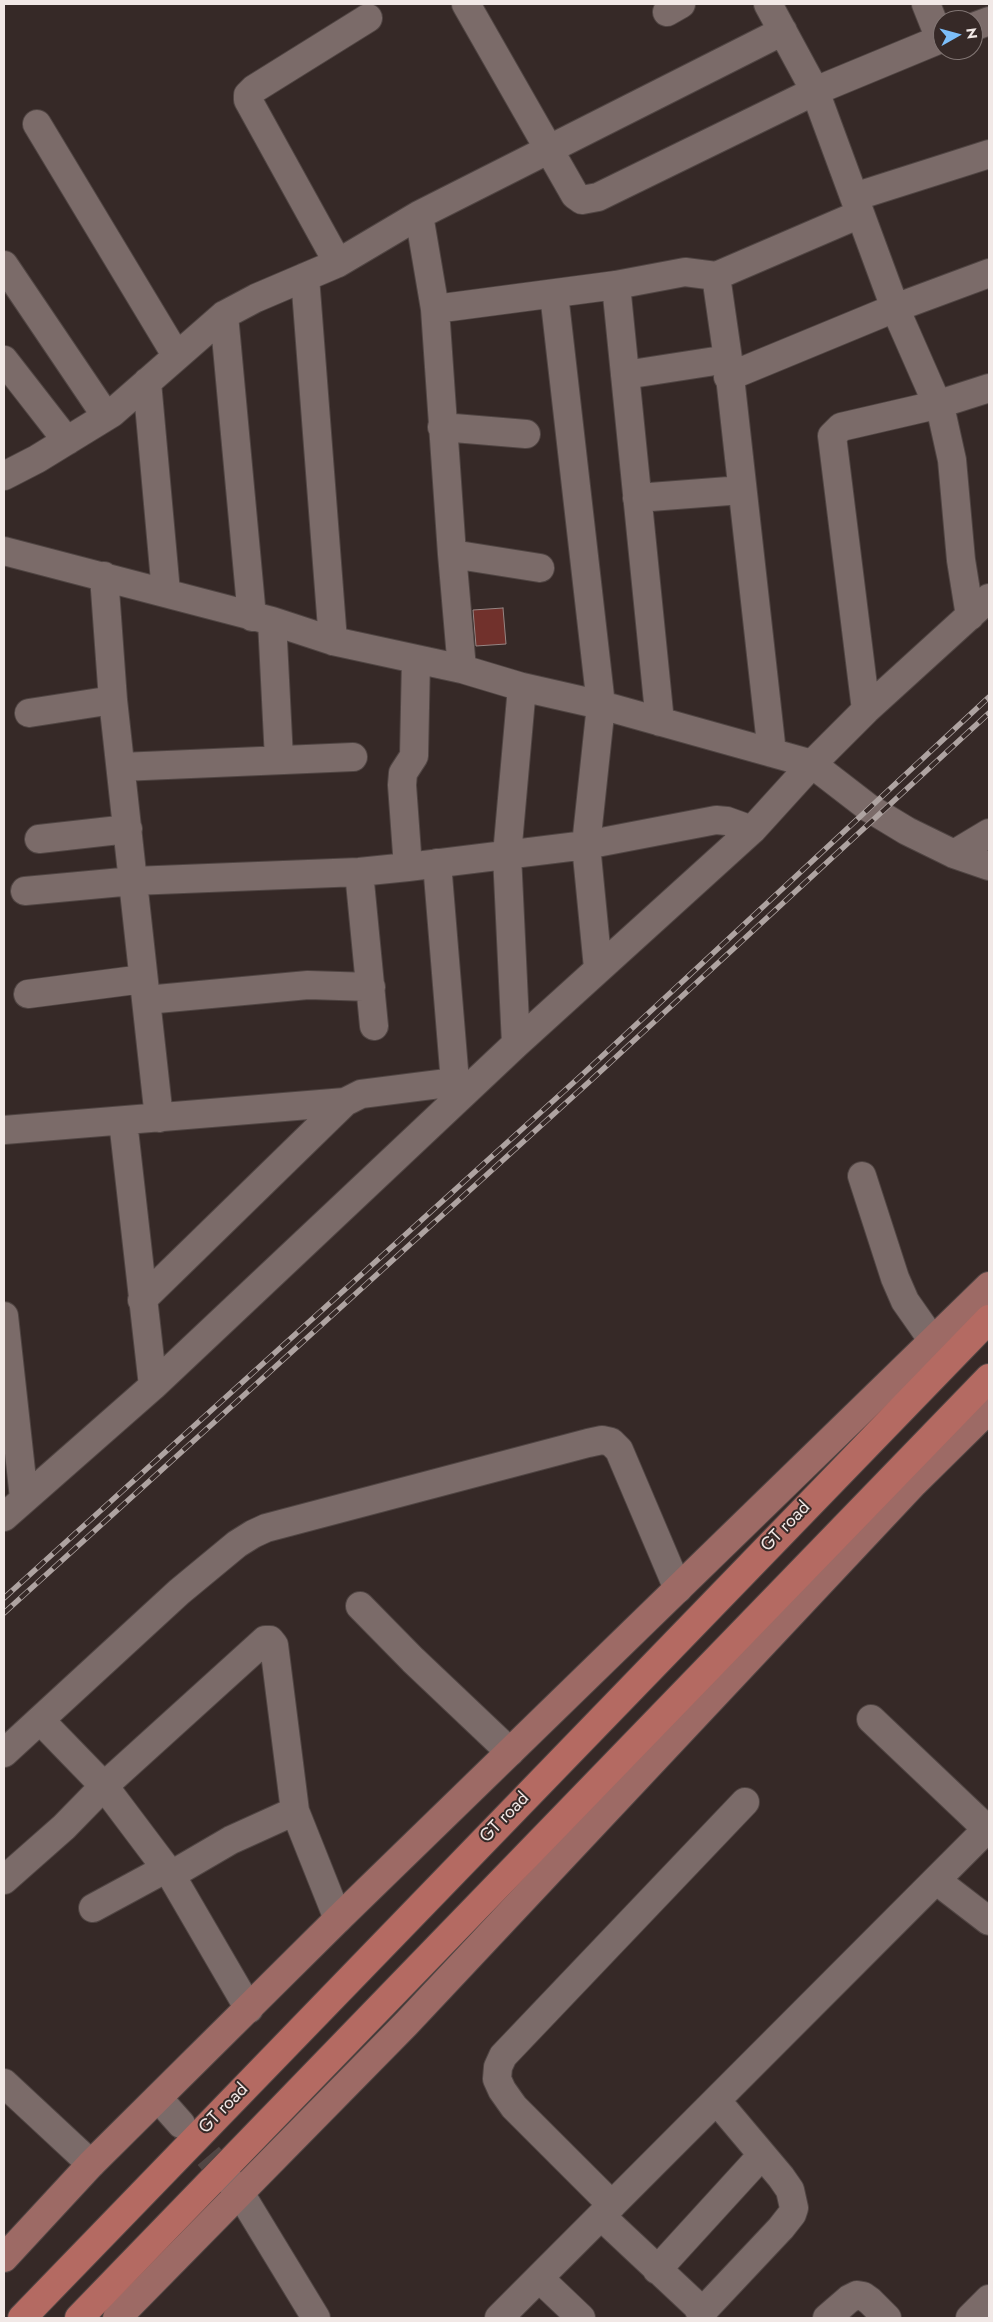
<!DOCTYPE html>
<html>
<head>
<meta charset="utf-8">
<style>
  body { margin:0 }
  #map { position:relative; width:993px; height:2322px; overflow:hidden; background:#362927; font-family:Jost,sans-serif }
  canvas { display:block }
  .frame { position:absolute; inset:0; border:5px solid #f1e8e6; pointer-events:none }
  .north { position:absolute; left:933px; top:10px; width:50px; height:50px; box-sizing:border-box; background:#362927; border:1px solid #817573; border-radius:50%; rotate:83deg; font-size:14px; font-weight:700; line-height:20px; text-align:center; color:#f1e8e6 }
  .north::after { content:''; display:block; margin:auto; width:18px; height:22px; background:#7cbef9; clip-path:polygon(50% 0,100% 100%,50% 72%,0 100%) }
</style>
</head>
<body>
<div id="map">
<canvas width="993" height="2322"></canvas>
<div class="frame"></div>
<div class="north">N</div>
</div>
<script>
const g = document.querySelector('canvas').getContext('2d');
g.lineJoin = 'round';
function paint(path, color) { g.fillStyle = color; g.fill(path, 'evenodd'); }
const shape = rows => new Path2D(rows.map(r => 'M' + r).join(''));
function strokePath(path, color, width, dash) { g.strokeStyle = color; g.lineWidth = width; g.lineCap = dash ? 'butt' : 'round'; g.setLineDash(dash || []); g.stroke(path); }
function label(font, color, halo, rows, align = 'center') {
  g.font = font + ' Jost,sans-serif'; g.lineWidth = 4; g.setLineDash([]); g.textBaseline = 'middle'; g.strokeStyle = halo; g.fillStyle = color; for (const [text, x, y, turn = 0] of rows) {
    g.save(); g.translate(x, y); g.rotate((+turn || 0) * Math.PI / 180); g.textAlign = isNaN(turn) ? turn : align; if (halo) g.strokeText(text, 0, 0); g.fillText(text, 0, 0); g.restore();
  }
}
const building = shape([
  [503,608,506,644,476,646,473,610,503,608]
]);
const minorTunnel = shape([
  [181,2124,228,2179]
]);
const minor = shape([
  [466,4,575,195,582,200,598,197,815,91,943,38],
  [768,4,815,91,895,308,942,415,952,460,961,560,970,616],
  [926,4,940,39],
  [667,12,681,4],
  [973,27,989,21],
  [37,124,176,355],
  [854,197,989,154],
  [419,215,435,309],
  [338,263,248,100,248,95,254,89,368,18],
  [4,265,106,416],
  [305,277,333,641],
  [616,285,660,722],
  [554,294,601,705,586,845,598,968],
  [224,315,252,617],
  [4,360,67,441],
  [625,375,728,359],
  [728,377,895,308,989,273],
  [147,382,166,592],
  [442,427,526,434],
  [4,476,37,459,112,413,224,315,256,298,338,263,419,215,783,31],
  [637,498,742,490],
  [4,551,272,621,333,641,462,669,522,687,601,705,812,764,869,808,907,831,954,854,989,866],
  [452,554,540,568],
  [104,576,113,700,159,1118],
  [272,621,279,759],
  [462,669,452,554,435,309,616,285,685,272,716,276],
  [866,710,832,436,841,427,936,405,989,388],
  [29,713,113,700],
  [772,753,728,359,716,276,860,214],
  [121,767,353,757],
  [39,839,128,829],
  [954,854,989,833],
  [408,867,402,785,403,773,414,756,416,659],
  [359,872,374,1026],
  [25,891,133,881,359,872,408,867,586,845,716,820,727,821,752,830],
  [28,994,143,979],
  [146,1000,308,985,371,987],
  [516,1044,507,855,522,687],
  [123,1121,153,1386],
  [4,1130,345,1102,361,1094,455,1082,437,863],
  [862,1176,895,1278,905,1301,933,1341],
  [142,1300,345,1102],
  [4,1316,24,1498],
  [4,1517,153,1386,516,1044,752,830,812,764,866,710,989,598],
  [360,1606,413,1660,510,1752],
  [871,1719,987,1829],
  [40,1720,104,1786,171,1875,249,2009],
  [4,1753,179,1592,237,1544,253,1534,266,1528,588,1443,602,1440,611,1442,619,1450,678,1589],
  [171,1875,231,1840,295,1811],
  [4,1880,64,1827,104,1786,265,1640,270,1640,274,1645,295,1811,338,1919],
  [937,1881,989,1921],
  [93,1908,165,1869],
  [4,2083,91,2164],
  [158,2098,181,2124],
  [228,2179,240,2193,316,2318],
  [612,2205,514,2107,502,2090,497,2079,498,2067,503,2056,745,1802],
  [601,2216,697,2306,703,2318],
  [657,2270,762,2155],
  [539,2278,581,2318],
  [701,2313,781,2228,792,2214,794,2208,790,2190,781,2177,717,2101],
  [499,2318,989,1827],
  [827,2318,849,2299,857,2295,863,2296,870,2301,887,2318],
  [970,2318,989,2299]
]);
const major = shape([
  [4,2258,91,2164,338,1919,989,1286],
  [117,2318,406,2024,914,1483,989,1409]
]);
const highway = shape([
  [22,2318,989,1319],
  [79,2318,989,1378]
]);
const rail = shape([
  [4,1598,584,1073,989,697],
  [4,1613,589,1082,989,713]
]);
const streetNames = [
  ["GT road",786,1527,-46],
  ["GT road",505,1818,-46],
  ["GT road",224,2109,-46]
];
paint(building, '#71312c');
strokePath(building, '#968583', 1);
strokePath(minorTunnel, '#524644', 28, [28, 14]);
strokePath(minor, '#504543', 30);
strokePath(major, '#504543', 30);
strokePath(highway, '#504543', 30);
strokePath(minor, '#7b6b69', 28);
strokePath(major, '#9d6a65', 28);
strokePath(highway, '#b46a62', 28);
strokePath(rail, '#aea3a1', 5.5);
strokePath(rail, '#362927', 4, [11]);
label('18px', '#f1e8e6', '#362927', streetNames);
</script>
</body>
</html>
